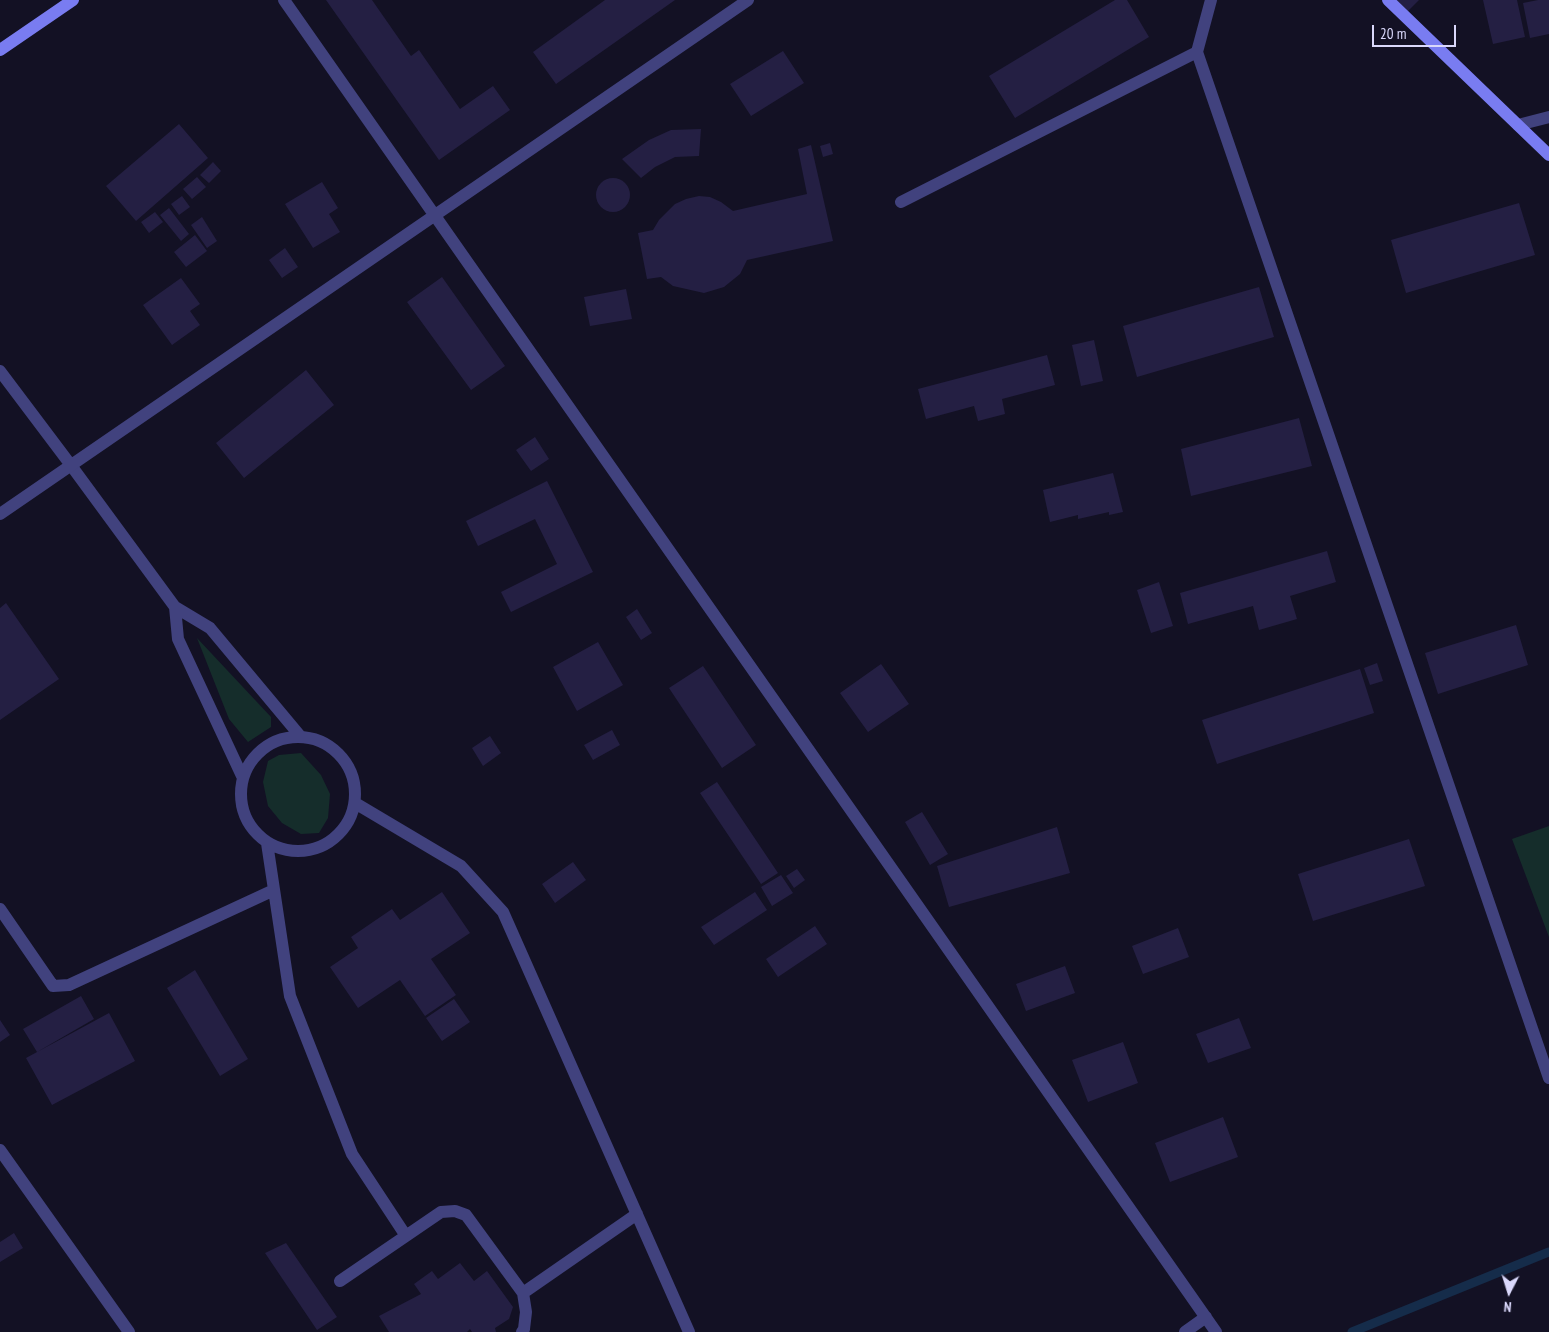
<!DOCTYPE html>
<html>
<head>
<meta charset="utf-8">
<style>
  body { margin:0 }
  #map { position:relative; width:1549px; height:1332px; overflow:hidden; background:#131124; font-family:"PT Sans Narrow",sans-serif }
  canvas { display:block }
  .north { position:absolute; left:1484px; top:1267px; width:50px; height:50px; -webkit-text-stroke:4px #131124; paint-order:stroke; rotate:185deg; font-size:14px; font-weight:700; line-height:20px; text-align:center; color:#dad8fb }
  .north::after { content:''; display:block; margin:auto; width:18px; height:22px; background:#dad8fb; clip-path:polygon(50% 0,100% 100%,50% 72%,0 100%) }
  .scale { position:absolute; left:1372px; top:25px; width:84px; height:22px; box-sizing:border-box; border:2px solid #dad8fb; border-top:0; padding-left:6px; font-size:15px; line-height:18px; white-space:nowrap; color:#dad8fb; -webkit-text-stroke:4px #131124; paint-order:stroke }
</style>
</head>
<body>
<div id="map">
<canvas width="1549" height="1332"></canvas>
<div class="north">N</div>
<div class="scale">20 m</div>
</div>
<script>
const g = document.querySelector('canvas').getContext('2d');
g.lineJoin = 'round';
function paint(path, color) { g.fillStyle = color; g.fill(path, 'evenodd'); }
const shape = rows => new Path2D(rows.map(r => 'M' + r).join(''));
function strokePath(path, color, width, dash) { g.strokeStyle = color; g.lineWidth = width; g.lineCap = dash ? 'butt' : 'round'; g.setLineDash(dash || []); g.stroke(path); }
const green = shape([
  [197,638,271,717,271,727,248,742,229,719],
  [301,753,321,775,330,794,328,818,319,833,301,834,282,823,268,806,263,782,268,761,279,755],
  [1549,826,1549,937,1512,839]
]);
const stream = shape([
  [1352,1332,1549,1252]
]);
const building = shape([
  [326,0,372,0,411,56,419,50,460,109,493,86,510,110,439,160],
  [605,0,675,0,556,84,533,52],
  [1115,0,1127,0,1149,37,1015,118,989,76],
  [1395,0,1419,0,1407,12],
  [1483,0,1517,0,1525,37,1493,44],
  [1538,0,1549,0,1549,34,1530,38,1523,3],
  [783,51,804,83,751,116,730,84],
  [179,124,208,158,136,221,106,186],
  [701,129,699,156,675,157,655,167,641,178,622,159,649,140,671,130],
  [830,143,833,154,823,157,820,146],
  [811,145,833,241,747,260,740,274,724,287,704,293,673,286,661,277,647,279,638,233,653,230,659,220,675,204,686,199,699,196,710,197,721,202,733,211,807,194,798,149],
  [213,162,221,171,209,183,200,175],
  [197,177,206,187,192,199,183,189],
  '596 195a17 17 0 1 1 34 0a17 17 0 1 1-34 0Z',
  [322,182,338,208,329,214,340,232,313,248,285,204],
  [182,196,190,207,179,215,171,204],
  [1519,203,1535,255,1406,293,1391,240],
  [169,208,189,234,181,241,160,215],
  [155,212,163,222,149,233,141,222],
  [202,217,217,241,207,248,191,225],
  [195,235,207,251,186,267,174,252],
  [285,248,298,267,282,278,269,260],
  [442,277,505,366,471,390,407,302],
  [181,278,200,304,190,311,200,325,172,345,143,305],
  [1259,287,1274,337,1137,377,1123,326],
  [626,289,632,319,590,326,584,297],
  [1094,340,1103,381,1081,386,1072,345],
  [1047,355,1055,385,1002,399,1005,414,978,421,974,406,926,419,918,389],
  [306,370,334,405,244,478,216,443],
  [1299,418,1312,466,1191,496,1181,449],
  [535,437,549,459,531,471,516,450],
  [1113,473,1123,512,1109,515,1109,512,1078,519,1078,515,1050,522,1043,490],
  [547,481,593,572,511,612,501,592,557,564,535,519,478,546,466,521],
  [1327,551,1336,582,1290,596,1297,619,1259,630,1253,606,1188,624,1180,593],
  [1159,582,1173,626,1151,633,1137,590],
  [6,603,59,679,0,720,0,608],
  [637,609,652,633,641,640,626,617],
  [1516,625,1528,665,1438,694,1425,653],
  [598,642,623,685,577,711,553,667],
  [1377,663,1383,681,1370,685,1364,668],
  [881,664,909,704,868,732,840,693],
  [703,666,756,745,722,768,669,688],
  [1360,669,1374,713,1217,764,1202,720],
  [612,730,620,745,593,760,584,745],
  [490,736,501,753,483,766,472,748],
  [717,782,778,873,761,884,700,793],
  [922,812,948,854,930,865,905,822],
  [1057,827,1070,873,949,907,937,866],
  [1409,839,1425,886,1313,921,1298,874],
  [573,862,586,880,555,903,542,884],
  [797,869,805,880,794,888,786,876],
  [781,875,793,893,772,906,761,887],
  [442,892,470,933,431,959,456,995,425,1016,400,980,358,1008,330,967,358,948,351,937,392,909,400,920],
  [755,892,767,910,714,945,701,927],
  [815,926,827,944,778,977,766,959],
  [1178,928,1189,957,1143,974,1132,946],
  [1065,966,1075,993,1026,1011,1016,984],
  [195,970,248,1059,220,1076,167,988],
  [81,996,94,1019,37,1052,23,1029],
  [454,999,470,1022,442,1041,426,1018],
  [109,1013,135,1061,52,1105,26,1058],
  [1239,1018,1251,1048,1208,1063,1196,1034],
  [0,1020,10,1035,0,1042],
  [1123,1042,1138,1083,1088,1102,1072,1060],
  [1223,1117,1238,1157,1170,1182,1155,1143],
  [14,1233,23,1248,0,1262,0,1242],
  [286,1243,337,1317,317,1330,265,1253],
  [460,1263,474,1281,487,1271,513,1307,509,1319,495,1328,496,1332,472,1332,470,1329,467,1332,389,1332,379,1316,421,1294,414,1284,432,1271,438,1279]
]);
const lane = shape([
  [1197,52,1549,1078],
  [901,202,1197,52,1211,0],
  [70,464,175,607,210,628,301,737],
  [175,607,178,639,242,776],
  '241 794a57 57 0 1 1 114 0a57 57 0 1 1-114 0Z',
  [355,803,461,866,503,912,689,1332],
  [267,843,290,996,352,1154,406,1236],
  [0,909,53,986,69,985,274,890],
  [340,1281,441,1212,455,1211,466,1215,523,1293,526,1312,524,1329,522,1332],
  [523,1293,637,1214]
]);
const street = shape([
  [284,0,1216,1332],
  [1518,125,1549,117],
  [0,371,70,464],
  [0,514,748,0],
  [0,1150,129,1332],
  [1185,1332,1206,1317]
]);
const secondary = shape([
  [1388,0,1549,155],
  [0,50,73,0]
]);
paint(green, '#152d2b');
strokePath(stream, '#152c4a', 9);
paint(building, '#241f43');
strokePath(lane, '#41427e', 12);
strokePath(street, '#41427e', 12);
strokePath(secondary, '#797cf1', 12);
</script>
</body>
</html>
